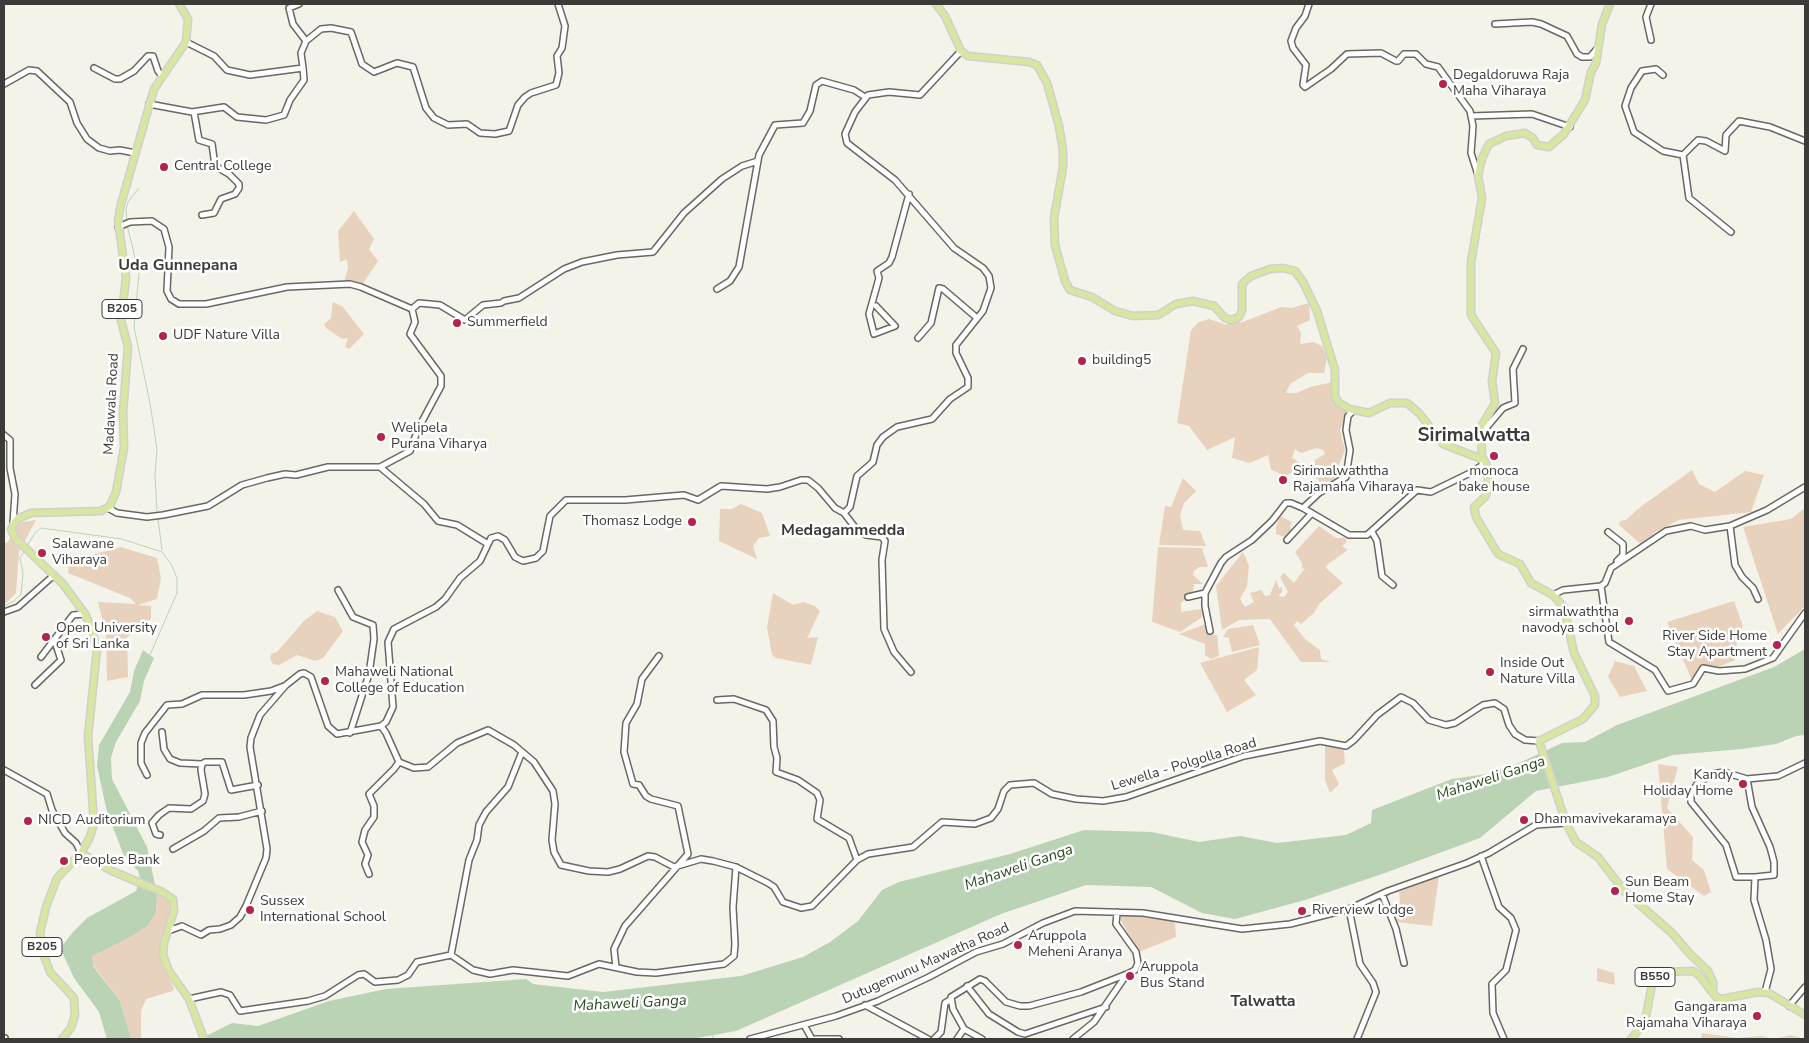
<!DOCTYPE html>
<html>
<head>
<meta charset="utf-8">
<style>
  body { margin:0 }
  #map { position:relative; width:1809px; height:1043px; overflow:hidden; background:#f4f3ea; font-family:"Nunito Sans",sans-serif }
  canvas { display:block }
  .frame { position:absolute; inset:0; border:5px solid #3c3b38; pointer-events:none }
</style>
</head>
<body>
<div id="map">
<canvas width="1809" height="1043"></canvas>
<div class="frame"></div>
</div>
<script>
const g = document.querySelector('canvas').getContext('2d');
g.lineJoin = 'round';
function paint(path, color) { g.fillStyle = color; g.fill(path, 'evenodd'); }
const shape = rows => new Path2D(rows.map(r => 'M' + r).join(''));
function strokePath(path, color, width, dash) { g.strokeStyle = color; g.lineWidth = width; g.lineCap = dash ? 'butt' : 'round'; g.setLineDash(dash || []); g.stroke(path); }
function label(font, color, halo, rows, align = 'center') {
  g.font = font + ' "Nunito Sans",sans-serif'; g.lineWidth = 5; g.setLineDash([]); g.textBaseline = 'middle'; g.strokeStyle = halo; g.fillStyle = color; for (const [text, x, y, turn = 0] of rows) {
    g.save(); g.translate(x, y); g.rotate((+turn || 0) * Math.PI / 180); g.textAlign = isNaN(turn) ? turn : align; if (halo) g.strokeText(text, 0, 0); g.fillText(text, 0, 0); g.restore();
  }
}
const green = shape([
  [354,211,374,239,369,249,378,261,362,285,344,283,348,268,347,259,340,262,338,231],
  [333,302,342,306,364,334,349,349,345,347,348,338,342,339,326,328,324,324,331,318],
  [1309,303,1310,320,1297,326,1301,333,1300,344,1313,342,1322,346,1327,358,1324,373,1308,373,1290,384,1286,393,1297,393,1310,387,1333,382,1332,399,1348,411,1340,430,1345,450,1339,465,1340,476,1323,486,1315,476,1323,470,1320,465,1315,465,1315,460,1325,454,1323,450,1317,448,1301,453,1295,449,1292,458,1304,465,1286,476,1271,470,1268,455,1250,463,1232,458,1235,437,1207,450,1189,426,1177,423,1191,330,1199,322,1209,319,1227,325,1229,318,1235,317,1240,323,1281,307,1291,308],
  [1692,470,1699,484,1715,492,1745,471,1764,475,1751,512,1679,520,1654,533,1643,546,1619,525,1620,521,1626,520,1639,508],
  [1183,478,1196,491,1184,503,1180,515,1183,530,1200,531,1206,546,1159,545,1165,506,1171,507],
  [741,504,762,513,770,536,759,538,753,546,757,559,719,541,720,509,732,509],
  [1805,508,1805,606,1778,634,1743,527,1791,519],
  [1280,516,1292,522,1290,527,1293,531,1288,538,1276,534,1276,527],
  [36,520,19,552,16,593,4,605,4,544,8,542,17,523],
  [1319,526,1336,538,1345,538,1347,542,1342,546,1348,550,1328,564,1326,568,1343,583,1319,604,1314,613,1301,624,1297,621,1294,625,1305,639,1320,650,1321,659,1331,662,1301,662,1270,619,1239,620,1222,630,1216,586,1243,552,1249,566,1247,586,1240,599,1245,607,1254,602,1250,593,1261,590,1265,596,1270,595,1276,580,1279,588,1282,587,1282,592,1278,596,1284,597,1288,592,1280,577,1284,573,1294,583,1305,568,1302,569,1302,563,1295,552],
  [121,547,157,558,161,578,157,599,138,605,151,606,151,619,127,637,128,677,107,681,106,635,98,602,136,604,130,598,68,573,69,561],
  [1158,547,1202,548,1208,567,1199,567,1194,571,1193,575,1203,584,1194,584,1193,591,1181,603,1181,612,1207,608,1208,613,1180,632,1152,622],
  [773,593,793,605,803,602,815,606,820,611,807,638,818,637,811,665,776,658,772,655,767,627],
  [1734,601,1743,626,1738,633,1735,660,1691,678,1667,622],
  [317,611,335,617,343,631,323,658,315,661,297,655,279,665,273,664,270,659,271,654,277,652,304,621],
  [1208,623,1209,635,1217,635,1219,656,1211,659,1205,655,1205,644,1179,634],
  [1253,625,1260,645,1232,652,1229,638,1223,637,1228,629],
  [1259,647,1257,670,1244,680,1256,695,1227,712,1200,663],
  [1615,661,1634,666,1647,691,1620,697,1608,677],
  [1325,746,1344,750,1345,763,1332,770,1339,784,1330,793,1325,780],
  [1658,764,1678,767,1667,808,1693,837,1692,860,1704,870,1711,892,1704,896,1667,869],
  [1439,876,1432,926,1396,922,1388,906,1400,902,1399,892],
  [157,894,167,897,171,904,160,955,162,965,174,988,173,991,146,999,141,1011,141,1039,131,1039,120,1001,91,962,92,956,98,952,134,935,156,912],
  [1121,914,1173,921,1175,923,1176,937,1139,952,1119,917],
  [1597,968,1614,973,1615,985,1597,981],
  [1702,1033,1737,1038,1761,1036,1774,1039,1790,1035,1805,1039,1701,1039]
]);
const water = shape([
  [1805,649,1805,735,1796,736,1776,744,1742,749,1673,755,1608,777,1536,791,1480,838,1385,873,1305,900,1235,919,1202,913,1151,887,1086,885,1001,914,736,1031,697,1038,207,1039,206,1036,232,1023,258,1026,329,1001,386,989,526,979,533,984,603,992,741,976,803,957,830,942,858,921,882,890,899,882,1010,854,1084,830,1152,832,1199,842,1240,836,1277,843,1346,835,1371,823,1372,810,1452,779,1487,774,1519,763,1562,743,1585,742,1617,725,1774,667],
  [143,650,154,658,144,681,140,701,116,742,111,758,112,779,147,847,157,894,156,912,148,925,134,935,92,956,93,966,120,1001,131,1039,107,1039,99,1012,74,978,62,952,63,945,73,932,87,918,136,891,140,878,138,871,124,856,107,812,97,766,99,745,130,692,134,671]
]);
const stream = shape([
  [127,221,126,210,128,202,139,188],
  [127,225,139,274,134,327,150,403,157,449,155,475,157,511],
  [158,519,162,550],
  [27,546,35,533,41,528,122,539,162,552,171,564,177,578,177,593,150,655],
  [4,606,14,601,21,594,23,574,20,558,25,550],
  [713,1039,713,1035]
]);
const minor = shape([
  [299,4,289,8,293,24,306,41],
  [1309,4,1305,16,1296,28,1291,41,1293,48,1306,65,1303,85,1305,87,1331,69,1347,54,1381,53,1396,61,1398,61,1404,54,1416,54,1426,64,1438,67,1470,111,1473,126,1471,153,1478,175],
  [1495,24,1532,22,1541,24,1567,36,1577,54,1582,57,1590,57,1597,49],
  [1651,40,1646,17,1651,4],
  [186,42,214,56,227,70,250,75,303,68,301,53,306,41,321,29,331,28,351,32,362,64,374,72,397,63,413,67,426,108,434,118,448,125,467,124,480,133,495,134,509,131,518,105,525,97,531,93,556,85,559,73,557,56,562,48,565,26,558,4],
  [94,68,115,79,120,79,134,71,148,56,153,56,158,71,162,76],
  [1663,75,1656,69,1642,71,1631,88,1625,106,1634,132,1663,151,1683,155,1698,140,1706,141,1725,151,1726,135,1739,121,1770,127,1805,141],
  [4,84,29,70,37,71,70,102,77,123,87,139,99,148,110,151,120,150,135,153],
  [149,104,192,112,224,107,237,117,266,120,284,115,290,100,304,80,303,68],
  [194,112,199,140,212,144,215,166,229,174,239,184,239,188,235,194,221,199,214,213,202,215],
  [1471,116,1532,114,1570,127],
  [1683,155,1689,198,1731,232],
  [118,227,130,222,152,221,164,229,169,247,167,291,171,299,179,304,206,304,287,287,350,284,361,287,412,309,419,303,440,305,465,320,483,305,501,303,504,301,519,298,564,269,582,262,617,255,653,252,684,213,722,179,742,166,758,161],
  [717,289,730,281,739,267,759,155,775,125,803,123,810,111,816,85,822,81,854,90,865,97],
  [876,306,895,326,874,334,869,314,879,278,877,271,889,263,892,257,909,194],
  [918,338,931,323,939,288,943,289,977,318],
  [1481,434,1503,408,1515,403,1513,369,1523,349],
  [4,435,10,440,10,468,15,494,13,523],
  [380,467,410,451,418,429,441,386,441,376,410,334,415,322,412,309],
  [108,508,117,513,147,517,163,515,208,506,242,485,267,478,285,474,296,475,328,467,380,467,424,504,438,521,457,525,488,544],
  [1303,508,1319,493,1346,477,1350,450,1346,430,1348,416,1354,410],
  [844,513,850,507,857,476,873,462,877,445,883,437,897,427,932,419,950,399,968,387,968,378,956,353,956,345,983,311,991,288,989,276,983,268,954,248,895,180,847,143,845,134,855,112,868,95,889,92,920,95,961,51],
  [844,513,857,530,866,535,882,537,885,541,882,560,884,629,894,652,911,672],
  [1730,526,1735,565,1742,577,1753,588,1758,599],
  [1372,532,1377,541,1382,576,1393,585],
  [1608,532,1623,544,1623,555,1617,561],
  [1287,540,1312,513],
  [1601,586,1609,642,1655,670,1668,691,1693,684,1703,668,1719,671,1745,669,1773,658,1805,613],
  [338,590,353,617,373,625,374,639,369,674,350,733],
  [1553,595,1563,590,1601,586,1605,583,1611,568,1666,531,1691,526,1705,530,1730,526,1767,510,1805,487],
  [1188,597,1205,593],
  [4,612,18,607,53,576],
  [1210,631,1205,606,1205,593,1221,563,1226,557,1252,540,1272,521,1286,503,1291,503,1303,508,1349,535,1367,535,1417,490,1431,492,1470,473,1481,466,1484,460],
  [41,657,73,615,85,614],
  [35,685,61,660,54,639],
  [717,700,734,699,766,710,773,721,774,747,777,758,776,772,798,780,817,793,820,800,817,819,849,838,857,860],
  [381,726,386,733,399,762,414,768,428,767,457,743,488,730,514,745,534,762,553,791,555,804,552,840,554,852,561,865,589,871,608,872,620,869,648,856,655,857,674,867,701,859,713,861,736,867,768,883,774,887,783,902,801,908,812,906,857,860,868,854,913,847,942,822,975,824,991,818,998,809,1004,791,1010,785,1034,783,1052,794,1076,799,1103,801,1126,797,1244,756,1320,741,1346,746,1354,740,1377,715,1401,697,1413,703,1429,720,1446,725,1455,723,1483,705,1495,703,1504,709,1509,725,1515,734,1525,740,1539,741],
  [381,726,386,722,393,707,388,642,394,629,436,607,445,599,460,578,480,561,491,538,498,536,505,540,515,557,523,561,536,558,543,551,550,516,566,500,625,500,684,495,698,500,721,486,767,489,780,487,801,480,808,480,818,488,835,508,844,513],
  [162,732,164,749,170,759,180,763,202,764],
  [4,770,47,794,52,810,65,833,76,843,81,853],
  [147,775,141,763,141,743,145,733,167,705,182,704,202,695,244,695,271,691,284,686],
  [1747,779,1778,776,1805,763],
  [160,835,156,834,152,823,159,815,169,808,191,809,203,801,205,794,201,770,202,764,205,762,222,762,231,790,258,785],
  [173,849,204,831,219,818,239,817,262,811],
  [1481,856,1499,907,1511,918,1516,930,1506,970,1492,984,1493,1013,1504,1039],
  [369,874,365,864,368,855,362,842,365,830,374,817,374,806,369,794,394,769,399,762],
  [1755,877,1774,875,1774,862,1770,847,1752,807,1747,779,1724,772,1712,774,1697,784,1691,794,1691,802,1726,845,1736,877,1755,877,1754,900,1766,940,1771,969,1765,992],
  [1382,894,1396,929,1404,963],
  [1349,909,1360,964,1373,983,1376,992,1357,1039],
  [168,931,182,926,201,935,209,930,220,929,231,925,240,917,246,906,266,858,267,849,250,747,251,738,260,715,286,685,300,674,304,673,311,677,328,726,337,734,381,726],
  [451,955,469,860,477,840,479,825,486,812,508,787,522,752],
  [616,967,614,949,625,926,688,854,678,806,651,799,646,796,639,785,633,784,624,752,626,723,637,704,642,679,659,656],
  [967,986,989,1014,1018,1032,1025,1034,1106,1007],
  [189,999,221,992,230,995,240,1011,308,1001,325,996,358,975,364,974,375,982,398,980,408,975,417,962,451,955,473,970,490,974,513,970,568,976,599,964,637,972,656,973,724,964,734,956,735,944,733,907,736,867],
  [865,1005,928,1039],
  [1789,1006,1805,987],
  [804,1025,812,1039],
  [964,1029,953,1009,951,997,980,979,985,981,1006,1002,1020,1006,1029,1006,1081,992,1127,974],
  [964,1029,982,1039],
  [5,1039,5,1038],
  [750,1039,836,1016,878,1001,929,977,976,952,1003,944,1043,923,1075,911,1143,913,1242,929,1290,924,1349,909,1388,891,1467,863,1489,853,1536,825,1566,823],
  [815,1039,839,1039],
  [934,1039,941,1032,945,1003,950,1000],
  [957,1039,964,1029],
  [1073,1039,1094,1022,1127,974,1135,970,1138,963,1136,952,1116,924,1117,912]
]);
const major = shape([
  [936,4,945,16,961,51,968,56,1029,62,1037,65,1047,83,1059,126,1063,151,1063,167,1054,218,1055,245,1065,281,1070,290,1092,297,1115,311,1133,316,1158,315,1176,304,1193,301,1214,306,1225,318,1232,320,1239,317,1242,310,1242,284,1251,276,1270,269,1283,268,1295,271,1303,282,1317,311,1335,370,1335,396,1338,402,1349,409,1369,413,1390,403,1407,403,1419,413,1443,444,1484,460,1488,468,1488,489,1485,497,1474,507,1476,517,1498,554,1520,564,1531,583,1553,595,1564,607,1574,653,1595,696,1595,705,1583,719,1539,741,1566,823,1576,842,1598,857,1624,891,1672,933,1690,954,1708,971,1713,982,1713,992],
  [1482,458,1481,427,1495,403,1492,381,1496,353,1471,315,1471,262,1482,198,1478,176,1482,158,1489,144,1506,136,1525,133,1533,138,1537,145,1549,147,1564,134,1585,100,1591,72,1596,63,1602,24,1610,4],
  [81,853,112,871,162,892,173,899,174,911,164,943,163,955,169,971,189,999,204,1039],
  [62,1039,71,1028,75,1015,74,998,50,972,42,950,40,933,46,907,57,878,81,853,90,837,94,823,88,736,97,649,91,627,85,614,63,584,15,538,11,529,17,519,31,513,101,511,110,506,116,492,124,448,123,412,128,347,121,320,126,278,118,220,121,204,154,89,186,42,188,19,179,4],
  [1631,1039,1640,1028,1646,1016,1653,979,1663,972,1693,971,1699,975,1716,997,1722,999,1758,992,1769,993,1805,1015]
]);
const markers = [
  [1443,84,5,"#b3234f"],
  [164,167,5,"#b3234f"],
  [457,323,5,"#b3234f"],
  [163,336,5,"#b3234f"],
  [1082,361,5,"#b3234f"],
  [381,437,5,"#b3234f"],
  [1494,456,5,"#b3234f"],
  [1283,480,5,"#b3234f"],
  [692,522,5,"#b3234f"],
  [42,553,5,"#b3234f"],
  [1629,621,5,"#b3234f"],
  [46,637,5,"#b3234f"],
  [1777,645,5,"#b3234f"],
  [1490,672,5,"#b3234f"],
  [325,681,5,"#b3234f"],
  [1743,784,5,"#b3234f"],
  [1524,820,5,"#b3234f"],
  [28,821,5,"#b3234f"],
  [64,861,5,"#b3234f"],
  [1615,891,5,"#b3234f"],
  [250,910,5,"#b3234f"],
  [1302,911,5,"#b3234f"],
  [1018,945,5,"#b3234f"],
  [1130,976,5,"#b3234f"],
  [1757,1016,5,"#b3234f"]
];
const shields = [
  [122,309,40],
  [42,947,40],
  [1655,977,40]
];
const shieldNames = [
  ["B205",122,309],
  ["B205",42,947],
  ["B550",1655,977]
];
const poiNames = [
  ["Degaldoruwa Raja",1453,76],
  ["Maha Viharaya",1453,92],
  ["Central College",174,167],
  ["Summerfield",467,323],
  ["UDF Nature Villa",173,336],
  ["building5",1092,361],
  ["Welipela",391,429],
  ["Purana Viharya",391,445],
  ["Sirimalwaththa",1293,472],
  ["Rajamaha Viharaya",1293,488],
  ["monoca",1494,472,"center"],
  ["bake house",1494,488,"center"],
  ["Thomasz Lodge",682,522,"right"],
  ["Salawane",52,545],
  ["Viharaya",52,561],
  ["sirmalwaththa",1619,613,"right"],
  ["navodya school",1619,629,"right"],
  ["Open University",56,629],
  ["of Sri Lanka",56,645],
  ["River Side Home",1767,637,"right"],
  ["Stay Apartment",1767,653,"right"],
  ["Inside Out",1500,664],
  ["Nature Villa",1500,680],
  ["Mahaweli National",335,673],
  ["College of Education",335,689],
  ["Kandy",1733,776,"right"],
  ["Holiday Home",1733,792,"right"],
  ["Dhammavivekaramaya",1534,820],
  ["NICD Auditorium",38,821],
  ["Peoples Bank",74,861],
  ["Sun Beam",1625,883],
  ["Home Stay",1625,899],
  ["Sussex",260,902],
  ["International School",260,918],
  ["Riverview lodge",1312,911],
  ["Aruppola",1028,937],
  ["Meheni Aranya",1028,953],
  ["Aruppola",1140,968],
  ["Bus Stand",1140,984],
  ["Gangarama",1747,1008,"right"],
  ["Rajamaha Viharaya",1747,1024,"right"]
];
const streetNames = [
  ["Madawala Road",112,404,-87],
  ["Lewella - Polgolla Road",1184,765,-17],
  ["Dutugemunu Mawatha Road",926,964,-24]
];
const waterNames = [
  ["Mahaweli Ganga",1491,779,-18],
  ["Mahaweli Ganga",1019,868,-19],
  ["Mahaweli Ganga",630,1004,-3]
];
const quarterNames = [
  ["Uda Gunnepana",178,266],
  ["Medagammedda",843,531],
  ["Talwatta",1263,1002]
];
const districtNames = [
  ["Sirimalwatta",1474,436]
];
paint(green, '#e8d2bd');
paint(water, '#bad3b4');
strokePath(stream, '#bad3b4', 1);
strokePath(minor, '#696861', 8);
strokePath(major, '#d0d0cf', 9);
strokePath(minor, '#fff', 5);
strokePath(major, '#d7e7a2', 6);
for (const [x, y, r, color] of markers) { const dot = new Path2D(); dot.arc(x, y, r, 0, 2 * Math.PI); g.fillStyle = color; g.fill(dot); strokePath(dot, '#fff', 2); }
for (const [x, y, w] of shields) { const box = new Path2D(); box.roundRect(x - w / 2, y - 9.5, w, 19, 4); g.fillStyle = '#fff'; g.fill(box); strokePath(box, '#3c3b38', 1); }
label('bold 12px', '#3c3b38', null, shieldNames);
label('14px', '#3c3b38', '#fff', poiNames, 'left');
label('14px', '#3c3b38', '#fff', streetNames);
label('italic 15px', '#27481d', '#fff', waterNames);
label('bold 16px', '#3c3b38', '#fff', quarterNames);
label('bold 19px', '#3c3b38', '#fff', districtNames);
</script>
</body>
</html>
